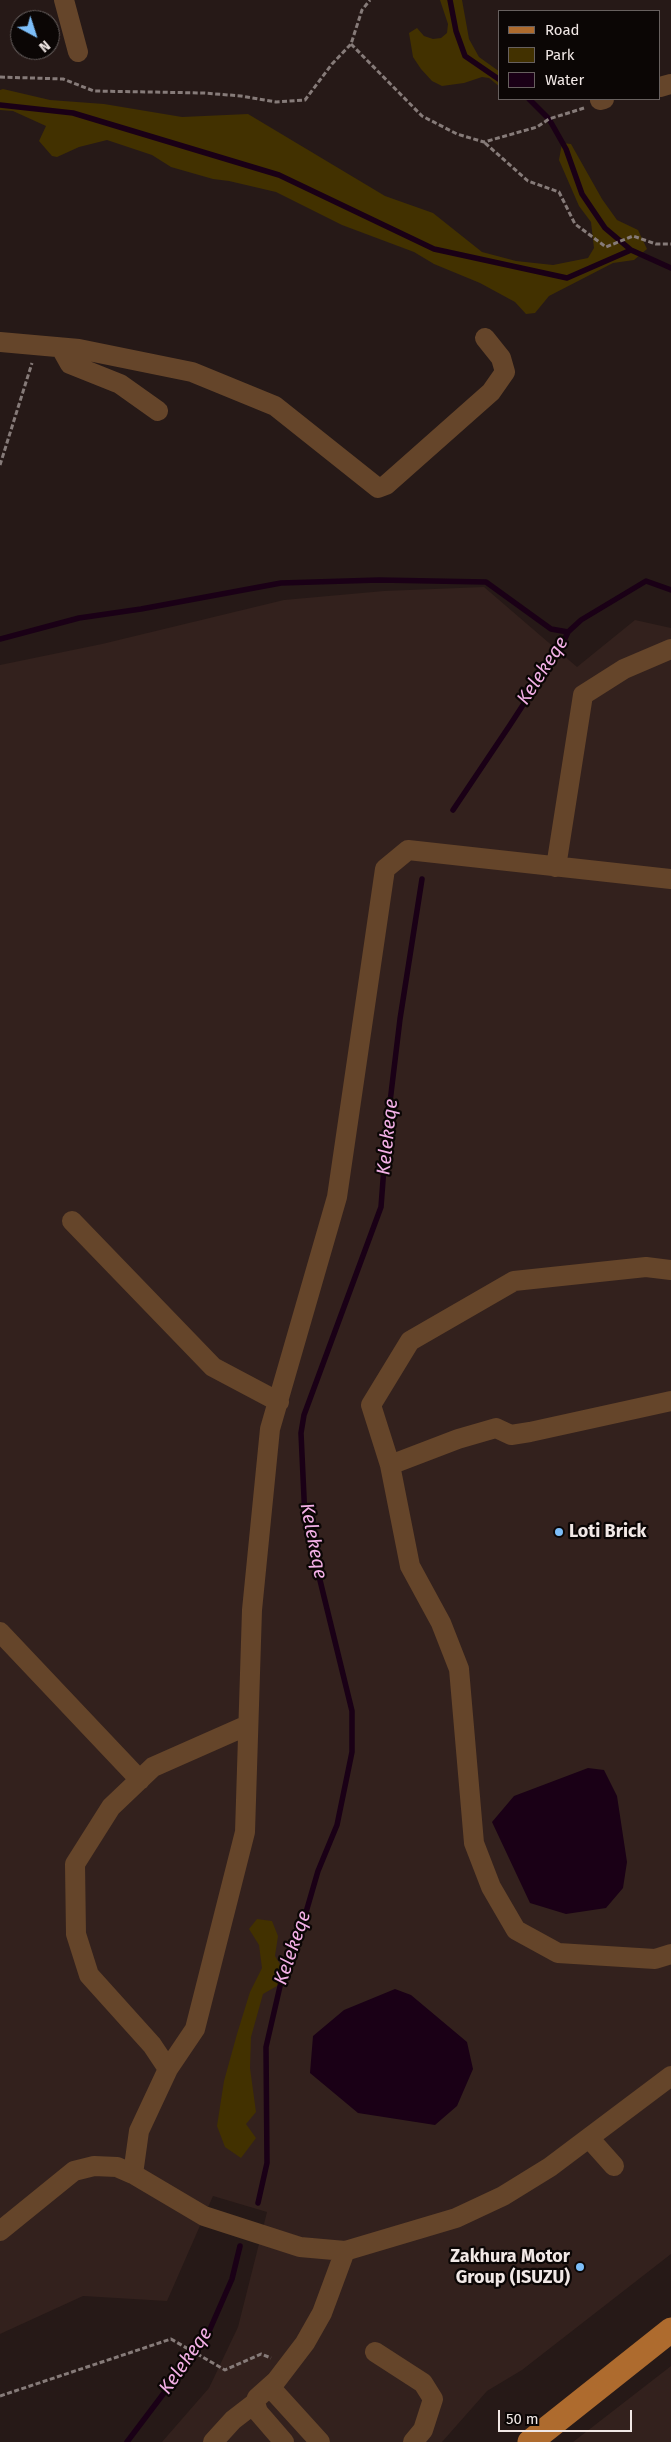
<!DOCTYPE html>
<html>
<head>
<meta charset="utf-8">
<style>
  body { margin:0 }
  #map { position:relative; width:671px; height:2442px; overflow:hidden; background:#261917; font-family:"Fira Sans",sans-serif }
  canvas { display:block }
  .legend { position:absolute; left:498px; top:10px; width:162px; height:90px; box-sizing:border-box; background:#0b0605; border:1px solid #67605f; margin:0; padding:6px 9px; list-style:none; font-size:15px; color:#f1e8e6 }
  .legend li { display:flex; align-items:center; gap:10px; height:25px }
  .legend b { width:25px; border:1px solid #67605f }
  .north { position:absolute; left:10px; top:10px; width:50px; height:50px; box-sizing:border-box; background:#0b0605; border:1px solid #67605f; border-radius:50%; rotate:140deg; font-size:14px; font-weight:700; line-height:20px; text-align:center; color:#f1e8e6 }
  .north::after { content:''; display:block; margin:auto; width:18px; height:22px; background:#7dbef9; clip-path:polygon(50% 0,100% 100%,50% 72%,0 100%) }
  .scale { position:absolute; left:498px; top:2410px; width:134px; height:22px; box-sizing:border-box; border:2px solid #f1e8e6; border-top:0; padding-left:6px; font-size:15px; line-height:18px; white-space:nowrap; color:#f1e8e6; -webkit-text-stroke:4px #0b0605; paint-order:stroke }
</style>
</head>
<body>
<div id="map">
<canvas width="671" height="2442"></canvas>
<ul class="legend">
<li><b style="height:6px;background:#ae6b2e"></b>Road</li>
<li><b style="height:14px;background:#423100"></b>Park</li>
<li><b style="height:14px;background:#1a0016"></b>Water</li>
</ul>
<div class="north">N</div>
<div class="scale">50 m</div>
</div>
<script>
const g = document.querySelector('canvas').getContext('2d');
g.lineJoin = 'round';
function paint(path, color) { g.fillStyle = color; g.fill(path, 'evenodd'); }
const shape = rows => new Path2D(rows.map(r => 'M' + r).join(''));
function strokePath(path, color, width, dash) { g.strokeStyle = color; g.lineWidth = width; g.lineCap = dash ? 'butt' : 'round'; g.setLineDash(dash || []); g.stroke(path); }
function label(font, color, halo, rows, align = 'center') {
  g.font = font + ' "Fira Sans",sans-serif'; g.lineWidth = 4.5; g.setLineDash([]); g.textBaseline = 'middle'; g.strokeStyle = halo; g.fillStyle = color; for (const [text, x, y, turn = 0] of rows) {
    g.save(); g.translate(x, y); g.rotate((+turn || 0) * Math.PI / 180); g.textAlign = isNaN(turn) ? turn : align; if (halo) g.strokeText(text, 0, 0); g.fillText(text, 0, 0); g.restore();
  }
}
const built = shape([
  [484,587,577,667,635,620,671,628,671,2254,522,2370,487,2391,442,2442,162,2442,209,2388,238,2327,267,2212,213,2196,167,2301,83,2296,0,2334,0,665,102,644,284,600,384,591],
  [671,2366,671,2442,573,2442]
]);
const green = shape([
  [440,0,462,0,469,39,479,57,500,72,500,87,489,78,482,77,464,83,442,86,432,81,421,69,413,57,409,33,417,28,424,36,433,39,441,38,447,33,448,24],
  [3,89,50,100,104,104,182,117,248,114,385,196,433,213,482,252,516,261,553,265,588,258,594,248,591,222,579,206,559,160,562,143,571,144,602,199,617,220,638,230,647,249,634,260,613,263,549,296,535,313,526,314,515,302,480,283,434,264,414,252,342,225,276,192,229,181,213,179,171,167,152,155,107,140,79,147,57,157,52,156,39,141,46,126,13,111,0,110,0,90],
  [257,1919,272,1921,278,1936,275,1956,289,1979,263,1994,251,2037,250,2068,256,2112,246,2124,256,2138,241,2158,225,2147,217,2126,224,2081,237,2034,250,1992,262,1968,259,1945,249,1929]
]);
const water = shape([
  [588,1768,604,1770,617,1796,627,1862,623,1888,606,1908,566,1914,530,1903,492,1822,514,1796],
  [395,1989,411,1995,467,2042,473,2069,457,2106,435,2125,358,2113,310,2073,313,2036,344,2010]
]);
const stream = shape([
  [450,0,456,31,465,56,500,80],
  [529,99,549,119,566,149,582,194,605,228,631,250,671,268],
  [0,105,73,113,279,175,434,249,567,278,631,250],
  [0,639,79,618,141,609,281,583,379,580,486,582,551,629,568,632],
  [453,810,510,725,562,645,568,632,581,620,646,581,671,590],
  [258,2203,267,2163,266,2047,281,1982,302,1926,318,1871,337,1825,352,1752,352,1711,305,1519,301,1433,304,1415,381,1207,387,1127,400,1019,422,879],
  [127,2442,207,2336,232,2279,240,2246]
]);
const path = shape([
  [351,44,422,116,457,134,484,142,537,127,549,119,584,108],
  [0,77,63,79,94,91,204,93,241,96,276,102,305,100,332,64,351,44,362,10,370,0],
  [485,143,528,181,559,192,575,224,606,247,633,236,656,244,671,244],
  [0,465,32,363],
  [0,2396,171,2339,225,2370,261,2354,271,2358]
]);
const minor = shape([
  [64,0,78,52],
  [660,87,671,84],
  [600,100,604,99],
  [0,342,79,349,192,372,275,406,378,488,386,485,491,392,505,372,501,358,485,338],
  [61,348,70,364,120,384,158,411],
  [556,867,583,695,624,669,671,649],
  [72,1221,213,1367,279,1402],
  [671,1270,646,1267,514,1281,410,1341,371,1405,390,1465,410,1566,441,1623,459,1669,474,1843,491,1887,516,1930,558,1953,655,1959,671,1954],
  [390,1465,458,1439,496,1428,511,1435,530,1432,671,1401],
  [0,1632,140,1780],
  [168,2069,152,2045,89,1975,76,1934,75,1864,111,1807,153,1767,248,1725],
  [589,2138,614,2166],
  [133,2174,139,2131,168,2069,195,2029,245,1832,252,1610,270,1429,337,1197,385,869,408,850,671,879],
  [0,2231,74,2171,94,2166,117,2167,133,2174,204,2216,300,2247,345,2251,456,2218,503,2196,550,2167,671,2076],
  [375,2352,423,2383,433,2399,423,2430,413,2442],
  [270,2387,320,2442],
  [213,2442,233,2420,255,2403],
  [284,2442,258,2412,255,2403,257,2398,276,2381,305,2343,322,2313,345,2251]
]);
const major = shape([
  [530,2442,671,2330]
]);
const markers = [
  [559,1532,5,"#7dbef9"],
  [580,2267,5,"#7dbef9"]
];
const poiNames = [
  ["Loti Brick",569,1532],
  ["Zakhura Motor",570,2257,"right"],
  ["Group (ISUZU)",570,2278,"right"]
];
const waterNames = [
  ["Kelekeqe",543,671,-57],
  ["Kelekeqe",388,1137,-84],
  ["Kelekeqe",313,1541,79],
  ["Kelekeqe",293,1948,-71],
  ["Kelekeqe",186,2361,-55]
];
paint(built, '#33211d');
paint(green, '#423100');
paint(water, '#1a0016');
strokePath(stream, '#1a0016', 5.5);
strokePath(path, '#867b79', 3, [5, 2.5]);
strokePath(minor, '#65452a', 20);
strokePath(major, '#ae6b2e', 25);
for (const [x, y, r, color] of markers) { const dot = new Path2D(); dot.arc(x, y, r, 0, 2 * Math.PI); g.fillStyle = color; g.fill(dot); strokePath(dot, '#0b0605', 2); }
label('bold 18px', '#f1e8e6', '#0b0605', poiNames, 'left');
label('italic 19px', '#f3b0e6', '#0b0605', waterNames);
</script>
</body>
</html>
